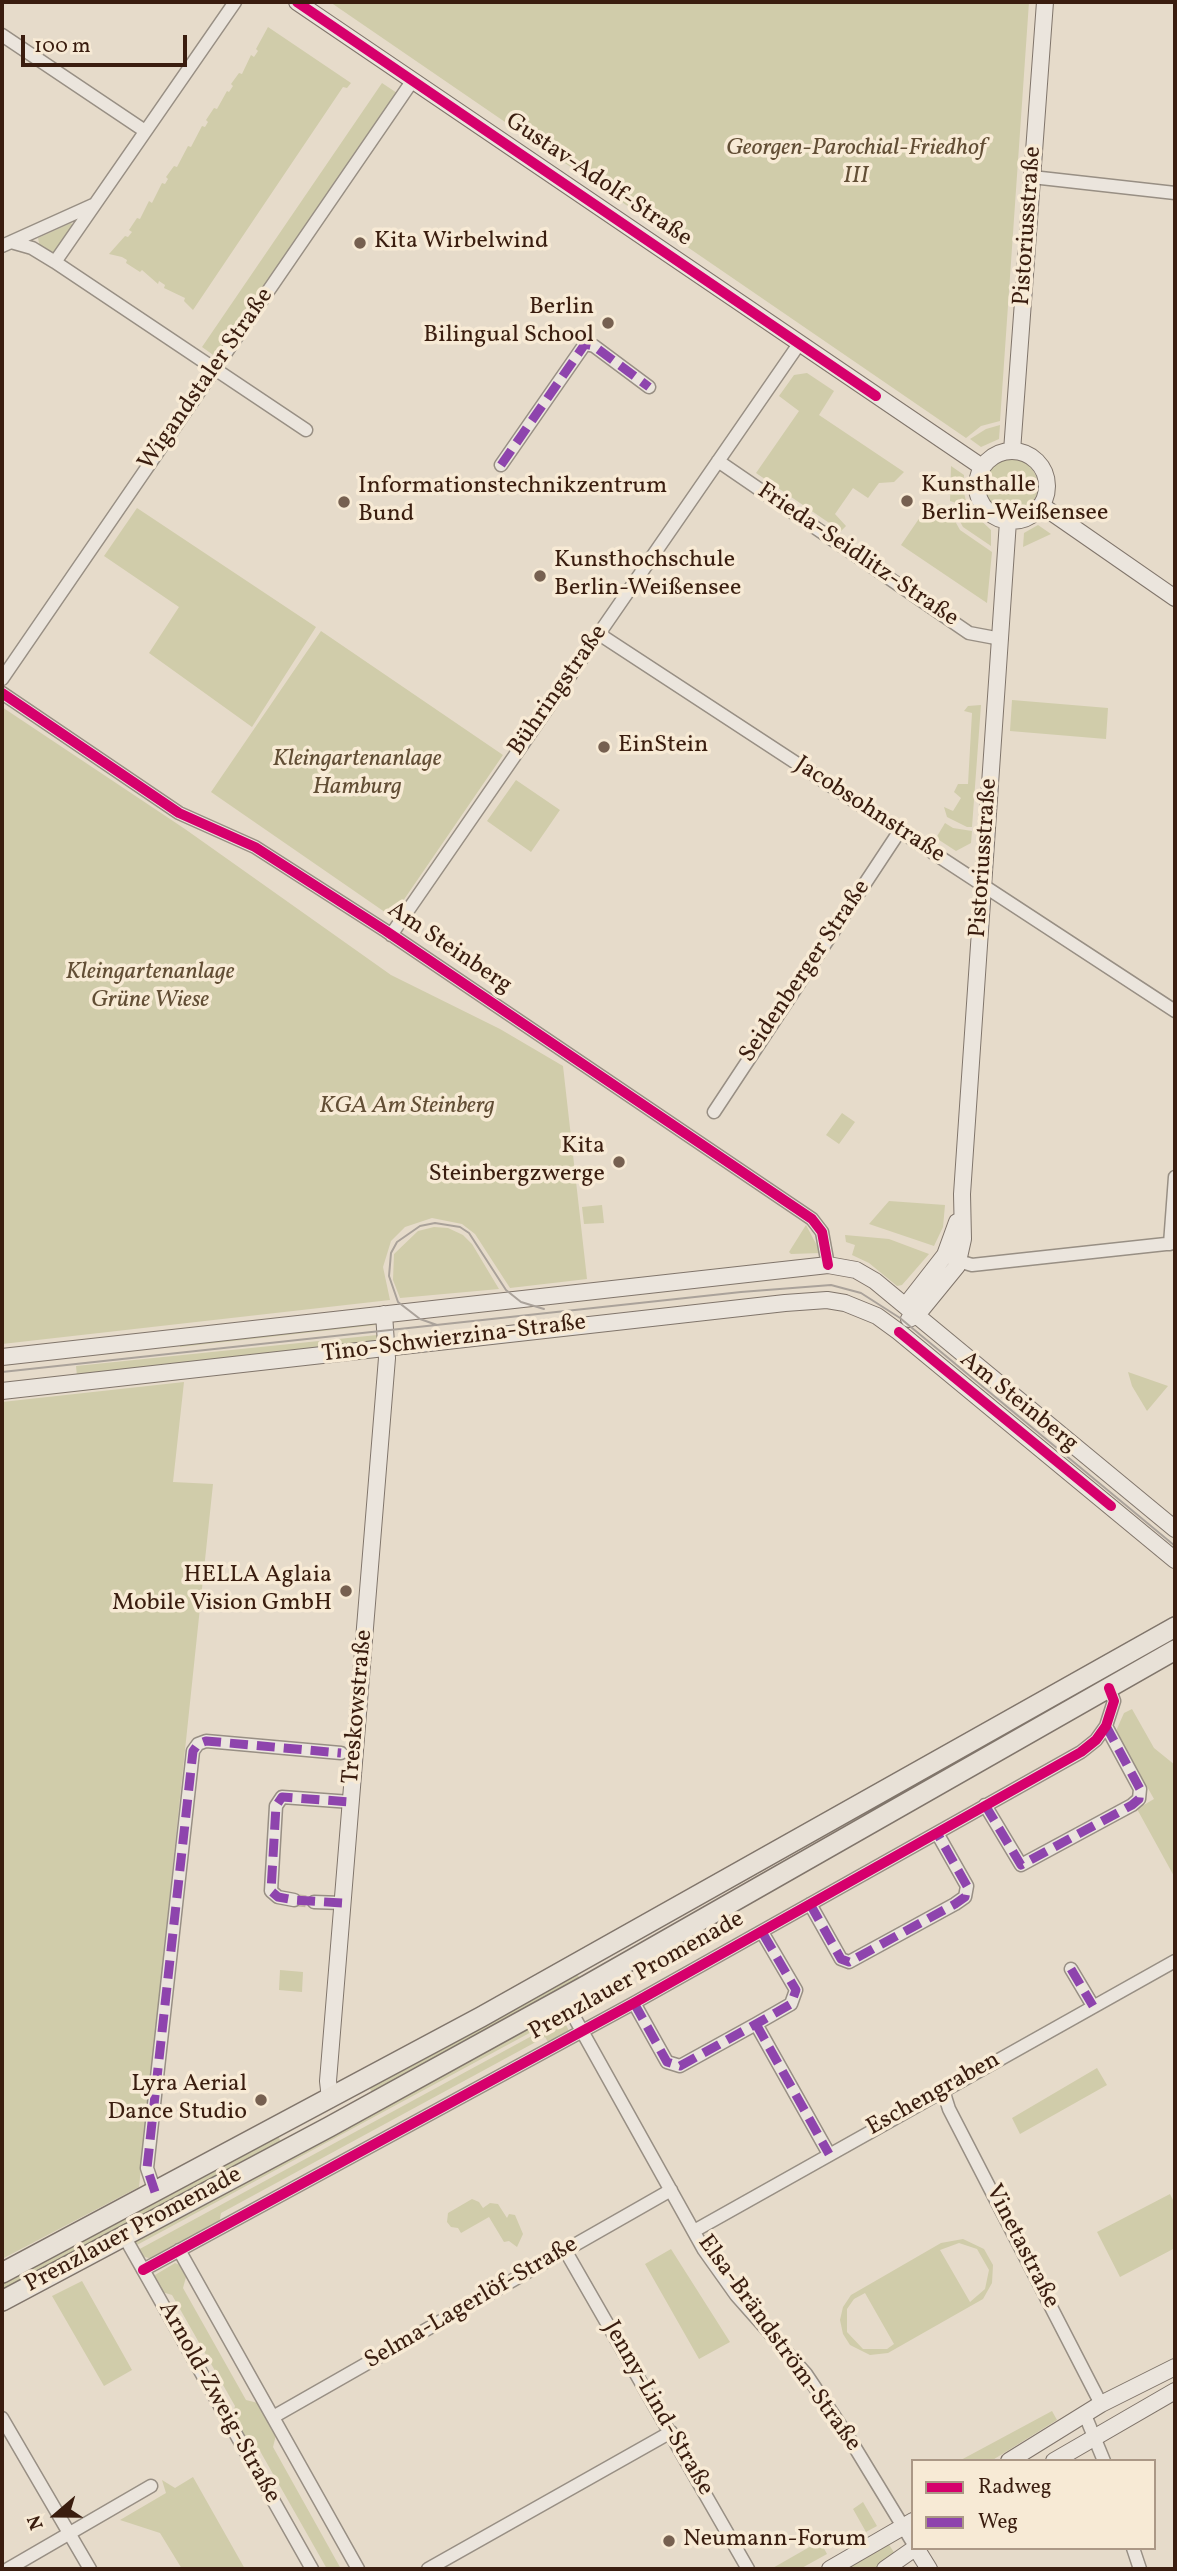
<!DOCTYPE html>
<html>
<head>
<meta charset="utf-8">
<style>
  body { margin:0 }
  #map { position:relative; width:1177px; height:2571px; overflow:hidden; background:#e6dbca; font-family:Vollkorn,serif }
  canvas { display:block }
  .frame { position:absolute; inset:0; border:4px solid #3a1d0f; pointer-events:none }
  .legend { position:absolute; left:911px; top:2459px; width:245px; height:91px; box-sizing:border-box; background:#f7ead5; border:2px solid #ab9886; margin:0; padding:9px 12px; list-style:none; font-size:21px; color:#3a1d0f }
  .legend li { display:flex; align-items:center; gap:14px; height:35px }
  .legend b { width:35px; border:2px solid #ab9886 }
  .north { position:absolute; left:21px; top:2480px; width:70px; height:70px; -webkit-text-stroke:5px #f7ead5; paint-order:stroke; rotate:250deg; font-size:19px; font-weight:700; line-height:28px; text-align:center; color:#3a1d0f }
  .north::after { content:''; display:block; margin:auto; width:24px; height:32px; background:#3a1d0f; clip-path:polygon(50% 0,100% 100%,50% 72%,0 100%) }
  .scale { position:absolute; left:21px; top:35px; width:166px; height:32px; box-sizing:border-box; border:4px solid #3a1d0f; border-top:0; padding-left:9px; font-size:21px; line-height:24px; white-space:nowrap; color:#3a1d0f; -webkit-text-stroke:5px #f7ead5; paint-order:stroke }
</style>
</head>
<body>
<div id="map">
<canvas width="1177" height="2571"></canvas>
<div class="frame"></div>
<ul class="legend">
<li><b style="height:9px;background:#d6006c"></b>Radweg</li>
<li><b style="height:9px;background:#8e44ad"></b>Weg</li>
</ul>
<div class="north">N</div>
<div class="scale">100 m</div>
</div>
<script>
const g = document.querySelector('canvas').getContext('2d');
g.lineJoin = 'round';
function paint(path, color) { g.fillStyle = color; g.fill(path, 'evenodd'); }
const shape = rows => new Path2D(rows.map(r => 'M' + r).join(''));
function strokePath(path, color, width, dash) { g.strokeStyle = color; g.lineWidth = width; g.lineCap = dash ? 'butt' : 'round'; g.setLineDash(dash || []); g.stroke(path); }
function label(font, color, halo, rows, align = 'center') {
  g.font = font + ' Vollkorn,serif'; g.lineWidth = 7; g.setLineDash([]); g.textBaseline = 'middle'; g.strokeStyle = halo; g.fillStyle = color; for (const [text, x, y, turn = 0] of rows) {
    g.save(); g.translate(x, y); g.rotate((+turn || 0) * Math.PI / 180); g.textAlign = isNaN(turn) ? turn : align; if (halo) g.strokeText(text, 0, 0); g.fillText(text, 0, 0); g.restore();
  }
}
const green = shape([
  [330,2,1029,2,1000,421,981,426,966,438],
  [268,27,351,83,347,88,343,87,193,310,184,301,185,298,164,288,165,285,159,281,158,284,142,270,140,272,126,263,127,260,122,257,109,254,125,236,128,237,132,232,129,230,137,218,140,219,149,201,152,203,162,183,165,184,168,179,166,177,174,166,177,167,188,146,191,147,202,126,205,127,208,122,206,120,214,108,217,109,227,91,229,92,233,86,231,84,239,73,242,74,251,55,254,57,258,51,256,49],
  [382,83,397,93,216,357,202,347],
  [71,223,74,226,54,254,40,248,38,238],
  [807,373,834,391,819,415,904,472,894,482,879,483,868,498,853,488,835,514,846,526,841,531,756,473,799,411,779,396,794,375],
  [1000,425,999,439,981,447,970,439,986,429],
  '984 486a27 27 0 1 1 54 0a27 27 0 1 1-54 0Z',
  [951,466,964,475,963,488,967,506,950,501],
  [929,504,946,505,960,530,992,552,987,603,901,545],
  [951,505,970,510,991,530,991,546,963,527],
  [137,508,316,627,252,727,149,653,179,607,104,556],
  [1038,525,1051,534,1023,547,1024,533],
  [321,631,503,755,392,917,211,792],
  [1012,700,1108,708,1106,739,1010,731],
  [981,705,972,827,967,827,947,817,944,807,953,811,961,798,954,792,958,784,968,784,972,713,964,711,968,706],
  [2,707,185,829,391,975,500,1029,563,1066,587,1279,510,1288,475,1234,462,1224,432,1218,405,1227,391,1241,383,1267,390,1300,2,1344],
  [516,780,560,810,531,852,487,821],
  [945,823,953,828,972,831,971,843,956,851,936,838],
  [842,1113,855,1122,839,1144,826,1135],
  [889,1201,945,1205,943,1227,934,1246,869,1224],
  [602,1205,604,1223,584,1224,582,1207],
  [806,1225,821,1253,791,1254,789,1252],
  [434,1227,448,1228,463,1235,472,1244,499,1289,400,1298,393,1280,394,1254,418,1231],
  [845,1235,889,1239,929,1254,902,1285,897,1286,869,1263,852,1255,855,1245,846,1242],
  [376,1321,376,1325,180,1347,180,1343],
  [377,1335,378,1342,77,1376,76,1366],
  [1128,1372,1168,1386,1147,1411,1132,1386],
  [184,1382,173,1482,213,1484,139,2187,2,2259,2,1402],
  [1132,1709,1154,1748,1175,1765,1175,1878,1137,1809,1154,1799,1116,1731,1124,1713],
  [280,1970,303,1972,302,1992,279,1990],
  [576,1971,581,1981,374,2096,368,2085],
  [561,2016,135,2246,136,2241,551,2017],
  [563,2019,569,2031,548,2042,545,2037,221,2213,219,2224,152,2259,141,2256,136,2251],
  [1097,2068,1107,2085,1020,2134,1012,2118],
  [277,2133,282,2145,2,2295,2,2279],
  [1170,2194,1175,2204,1175,2248,1120,2277,1097,2232],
  [472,2199,479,2202,483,2208,490,2203,498,2204,507,2218,509,2214,515,2215,523,2234,517,2247,509,2241,504,2242,489,2217,461,2233,458,2228,451,2227,447,2222,448,2213],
  [963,2239,984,2249,993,2265,992,2283,983,2299,888,2353,870,2355,850,2345,843,2334,840,2320,843,2307,851,2295,941,2243],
  [959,2243,977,2249,989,2270,985,2289,970,2302,940,2250],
  [865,2293,894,2344,887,2349,863,2349,847,2332,847,2309,854,2299],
  [671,2249,730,2342,699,2359,645,2264],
  [175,2263,180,2265,186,2277,183,2288,246,2400,258,2403,276,2435,273,2447,341,2569,327,2569,260,2451,249,2448,232,2417,235,2406,172,2295,162,2292,155,2280,155,2275],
  [82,2281,132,2370,104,2386,52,2296],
  [1052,2411,1057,2420,991,2461,959,2461],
  [193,2477,245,2569,182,2569,160,2533,120,2520,166,2493,162,2480,175,2488],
  [863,2502,877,2526,866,2532,853,2509],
  [820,2541,827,2554,800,2569,771,2569],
  [888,2543,895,2554,894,2559,876,2569,842,2569]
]);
const streetTunnel = shape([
  [294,1900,314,1902]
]);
const street = shape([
  [2,35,145,131],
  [1032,177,1175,193],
  [11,242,32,248,55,262,306,430],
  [2,246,93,205],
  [55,262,235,2],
  [718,461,969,633,1001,639],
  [501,465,585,344,594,346,649,387],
  [599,634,1175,1011],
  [2,679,413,80],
  [2,693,179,813,255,847,386,931,812,1219,822,1232,828,1265],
  [391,935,799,344],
  [714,1112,899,832],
  [1170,1244,1175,1177],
  [952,1259,972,1265,1175,1243],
  [985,1805,1021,1865,1132,1805,1139,1799,1140,1789,1106,1726],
  [294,1900,278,1897,271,1891,276,1806,282,1797,351,1802],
  [314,1902,342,1903],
  [810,1904,841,1959,849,1962,955,1904,965,1897,967,1886,937,1833],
  [1071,1969,1093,2006],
  [563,1997,704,2250,736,2295,806,2374,851,2441,913,2543],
  [634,2003,667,2062,680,2066,756,2024,791,2004,796,1990,762,1932],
  [756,2024,829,2154],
  [943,2090,949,2109,1101,2404],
  [155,2192,147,2168,193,1751,198,1744,206,1741,341,1753],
  [694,2231,1175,1961],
  [124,2236,312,2569],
  [179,2250,358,2569],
  [565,2250,748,2569],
  [143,2270,634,2003,1081,1752,1096,1740,1106,1726,1114,1701,1109,1688],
  [1085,2415,1104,2461],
  [273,2417,671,2190],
  [2,2418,90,2569],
  [1133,2548,1140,2569],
  [8,2569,151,2486],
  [428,2569,671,2432]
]);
const secondary = shape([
  [297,2,982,467],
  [1012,451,1045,2],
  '977 486a35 35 0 1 1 70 0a35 35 0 1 1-70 0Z',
  [1041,505,1175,598],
  [906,1305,945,1255,957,1222],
  [909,1319,917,1315,957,1266,963,1239,962,1194,1008,521],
  [2,1357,828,1265,856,1270,875,1281,1175,1529],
  [2,1391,785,1303,827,1300,845,1303,877,1316,899,1332,1175,1560],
  [330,2099,328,2081,387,1358,384,1314],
  [1009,2461,1101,2404,1175,2367],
  [1054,2461,1175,2391],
  [916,2548,929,2569],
  [830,2569,913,2521],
  [885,2569,915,2548]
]);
const primary = shape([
  [2,2273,481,2017,1175,1627],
  [2,2301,329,2127,587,1985,1175,1650]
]);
const tram = shape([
  [437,1325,420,1319,398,1302,389,1276,391,1253,397,1242,420,1226,435,1223,460,1227,469,1233,506,1290,521,1302,544,1309],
  [2,1372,741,1292,831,1285,861,1293,900,1318,1175,1546]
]);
const quiet = shape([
  [501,465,585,344,594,346,649,387],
  [985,1805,1021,1865,1132,1805,1139,1799,1140,1789,1106,1726],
  [342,1903,294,1900,278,1897,271,1891,276,1806,282,1797,351,1802],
  [810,1904,841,1959,849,1962,955,1904,965,1897,967,1886,937,1833],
  [1071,1969,1093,2006],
  [634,2003,667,2062,680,2066,756,2024,791,2004,796,1990,762,1932],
  [756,2024,829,2154],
  [155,2192,147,2168,193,1751,198,1744,206,1741,341,1753]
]);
const cycleway = shape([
  [297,2,876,396],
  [2,693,179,813,255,847,386,931,812,1219,822,1232,828,1265],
  [899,1332,1111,1506],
  [143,2270,634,2003,1081,1752,1096,1740,1106,1726,1114,1701,1109,1688]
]);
const markers = [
  [360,243,7,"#766050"],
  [608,323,7,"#766050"],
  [907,501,7,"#766050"],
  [344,502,7,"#766050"],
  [540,576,7,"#766050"],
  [604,747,7,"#766050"],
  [619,1162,7,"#766050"],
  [346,1591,7,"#766050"],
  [261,2100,7,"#766050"],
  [669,2541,7,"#766050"]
];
const parkNames = [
  ["Georgen-Parochial-Friedhof",856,150],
  ["III",856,178],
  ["Kleingartenanlage",357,761],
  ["Hamburg",357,789],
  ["Kleingartenanlage",150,974],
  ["Grüne Wiese",150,1002],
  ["KGA Am Steinberg",407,1108]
];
const streetNames = [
  ["Gustav-Adolf-Straße",598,181,34],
  ["Pistoriusstraße",1029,226,-86],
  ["Wigandstaler Straße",207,380,-55],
  ["Frieda-Seidlitz-Straße",857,556,34],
  ["Bühringstraße",559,691,-55],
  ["Jacobsohnstraße",869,811,33],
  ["Pistoriusstraße",985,858,-86],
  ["Am Steinberg",449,949,34],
  ["Seidenberger Straße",806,972,-56],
  ["Tino-Schwierzina-Straße",454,1340,-7],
  ["Am Steinberg",1018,1403,39],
  ["Treskowstraße",359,1707,-85],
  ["Prenzlauer Promenade",637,1977,-29],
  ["Eschengraben",934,2095,-29],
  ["Prenzlauer Promenade",134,2231,-28],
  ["Vinetastraße",1021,2247,63],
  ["Selma-Lagerlöf-Straße",472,2304,-30],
  ["Elsa-Brändström-Straße",778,2344,54],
  ["Arnold-Zweig-Straße",218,2403,61],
  ["Jenny-Lind-Straße",657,2409,60]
];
const poiNames = [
  ["Kita Wirbelwind",374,243],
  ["Berlin",594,309,"right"],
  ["Bilingual School",594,337,"right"],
  ["Kunsthalle",921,487],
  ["Berlin-Weißensee",921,515],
  ["Informationstechnikzentrum",358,488],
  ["Bund",358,516],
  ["Kunsthochschule",554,562],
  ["Berlin-Weißensee",554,590],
  ["EinStein",618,747],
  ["Kita",605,1148,"right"],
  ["Steinbergzwerge",605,1176,"right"],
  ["HELLA Aglaia",332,1577,"right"],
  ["Mobile Vision GmbH",332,1605,"right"],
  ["Lyra Aerial",247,2086,"right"],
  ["Dance Studio",247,2114,"right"],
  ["Neumann-Forum",683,2541]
];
paint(green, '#d0ccaa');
strokePath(streetTunnel, '#c4b5a5', 12, [12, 6]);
strokePath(street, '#988f84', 15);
strokePath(secondary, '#80756b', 18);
strokePath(primary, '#80756b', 22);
strokePath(street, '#ebe5dd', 12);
strokePath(secondary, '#ebe5dd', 16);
strokePath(primary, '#e8e1d7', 19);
strokePath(tram, '#aaa29a', 2);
strokePath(quiet, '#8e44ad', 9, [18, 9]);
strokePath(cycleway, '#d6006c', 10);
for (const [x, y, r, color] of markers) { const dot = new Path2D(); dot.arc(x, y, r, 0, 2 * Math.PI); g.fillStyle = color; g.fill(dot); strokePath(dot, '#f7ead5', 2.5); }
label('italic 24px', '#624e35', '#f7ead5', parkNames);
label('24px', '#3a1d0f', '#f7ead5', streetNames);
label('24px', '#3a1d0f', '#f7ead5', poiNames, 'left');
</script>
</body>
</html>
